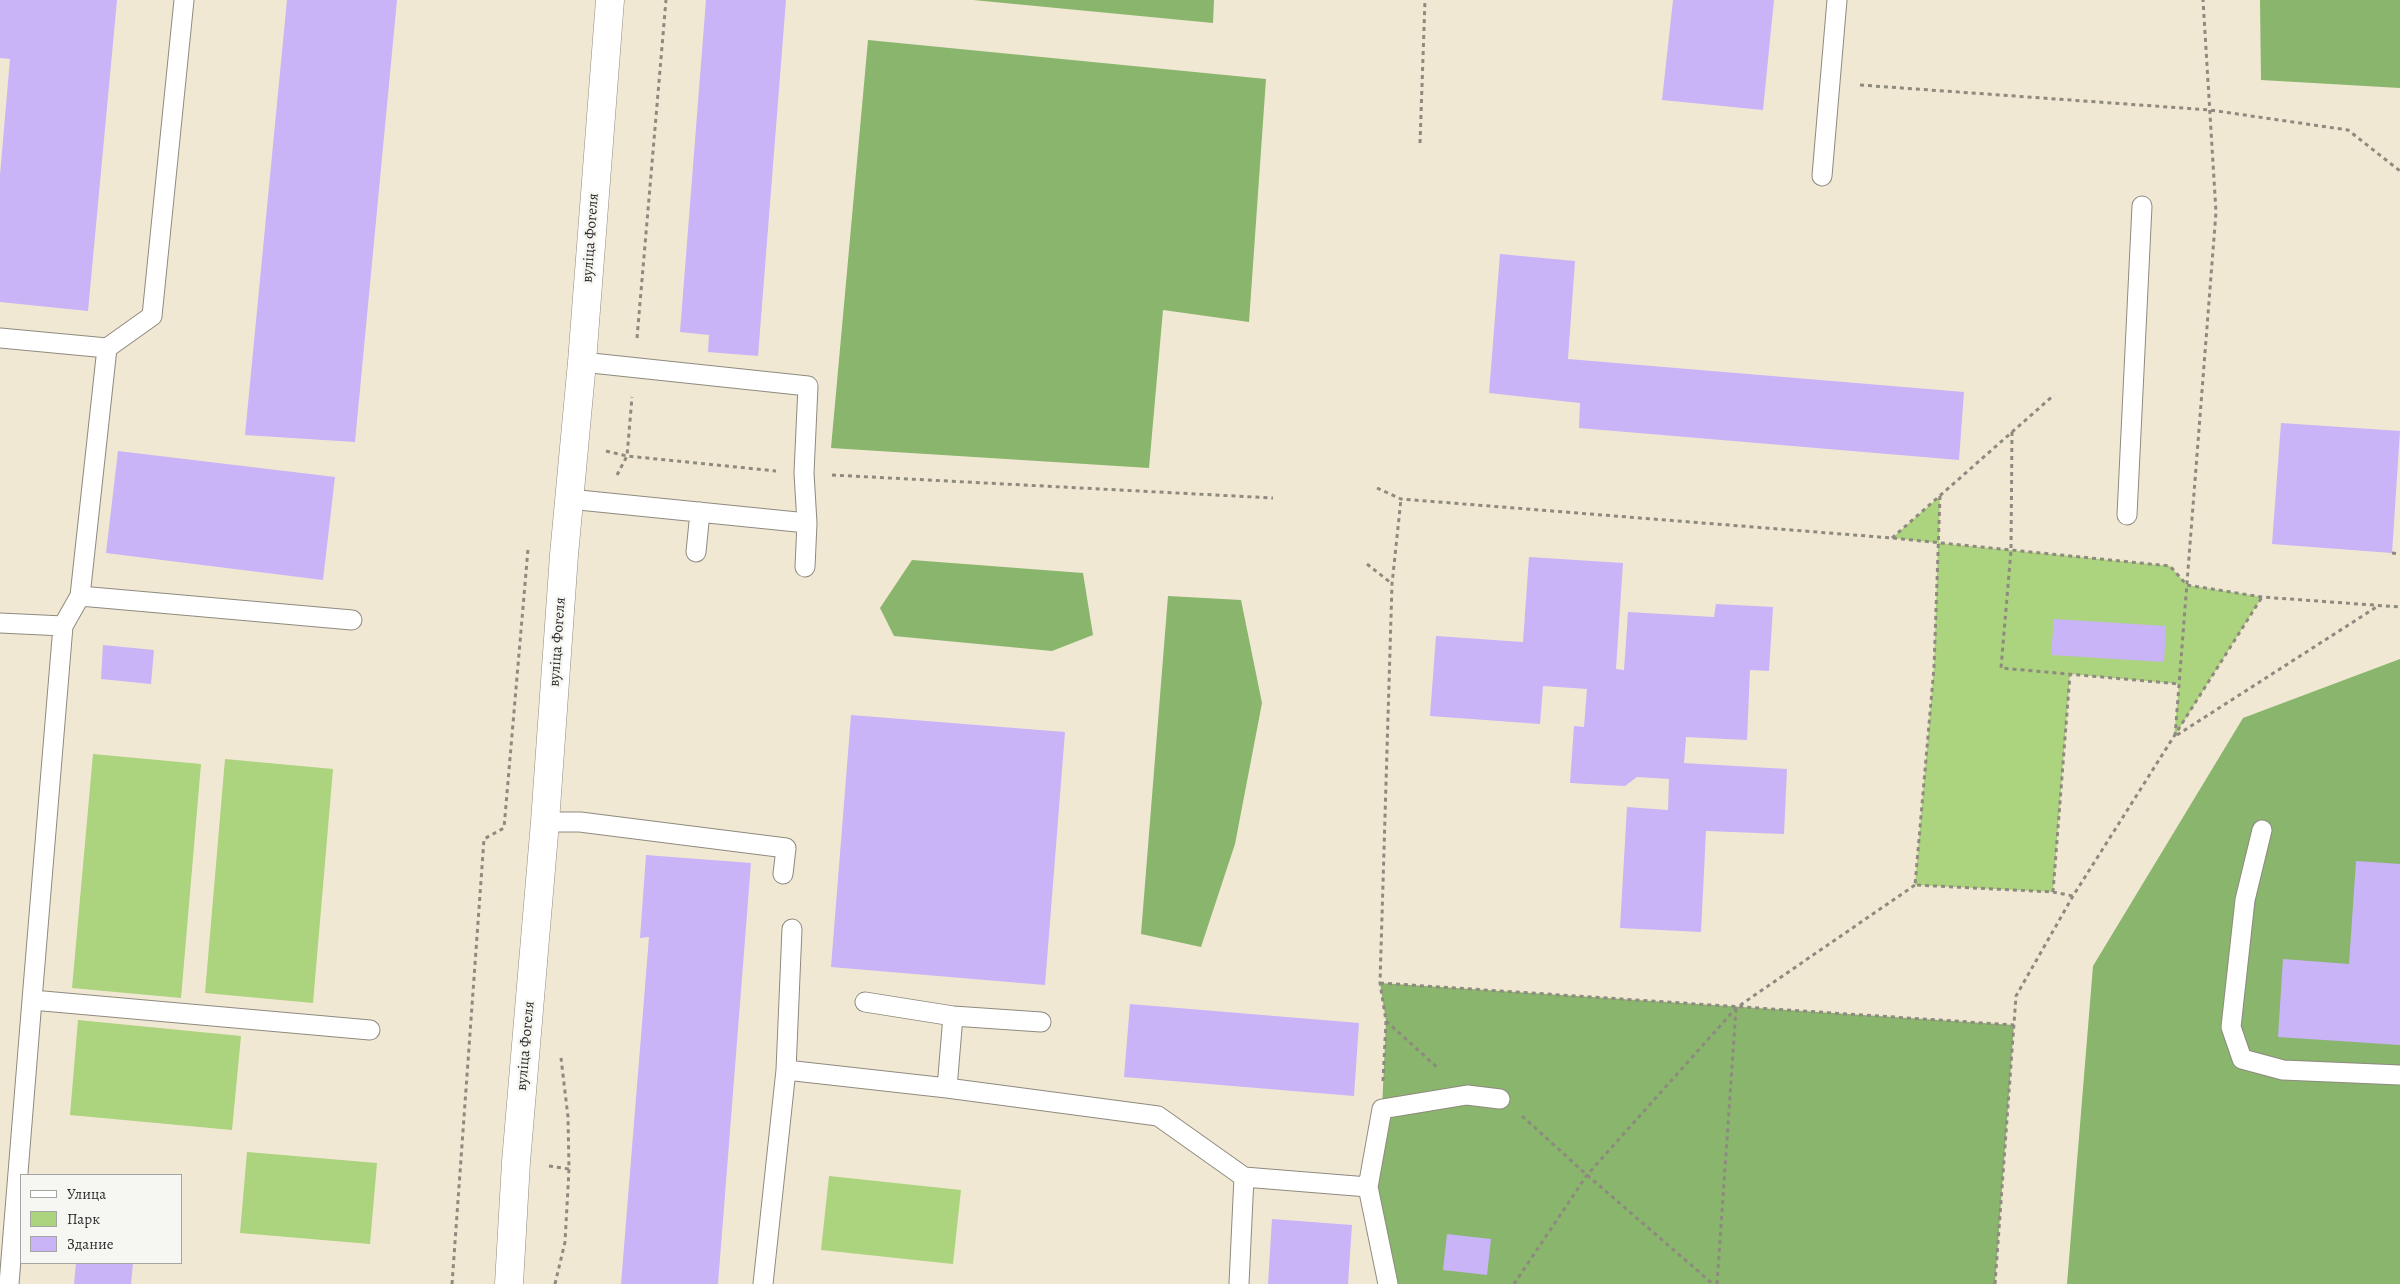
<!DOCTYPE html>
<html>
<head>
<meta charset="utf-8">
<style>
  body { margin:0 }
  #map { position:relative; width:2400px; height:1284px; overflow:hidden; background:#f1e8d3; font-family:Alegreya,serif }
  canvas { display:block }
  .legend { position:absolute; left:20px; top:1174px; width:162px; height:90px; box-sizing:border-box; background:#f6f6f2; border:1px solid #a5a5a2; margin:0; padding:6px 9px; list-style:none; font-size:15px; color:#2b2b2b }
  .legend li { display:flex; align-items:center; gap:10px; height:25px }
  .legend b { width:25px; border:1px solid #a5a5a2 }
</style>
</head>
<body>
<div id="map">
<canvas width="2400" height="1284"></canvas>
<ul class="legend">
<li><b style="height:6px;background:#fff"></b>Улица</li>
<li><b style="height:14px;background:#acd37e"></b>Парк</li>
<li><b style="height:14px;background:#c8b4f7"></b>Здание</li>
</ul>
</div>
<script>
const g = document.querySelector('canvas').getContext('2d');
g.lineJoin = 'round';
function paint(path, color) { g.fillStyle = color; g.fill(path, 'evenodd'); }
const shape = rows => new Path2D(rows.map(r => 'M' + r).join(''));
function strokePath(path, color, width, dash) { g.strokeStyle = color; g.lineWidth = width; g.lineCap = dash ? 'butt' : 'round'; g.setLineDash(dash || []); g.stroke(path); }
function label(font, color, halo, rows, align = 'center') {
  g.font = font + ' Alegreya,serif'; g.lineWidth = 5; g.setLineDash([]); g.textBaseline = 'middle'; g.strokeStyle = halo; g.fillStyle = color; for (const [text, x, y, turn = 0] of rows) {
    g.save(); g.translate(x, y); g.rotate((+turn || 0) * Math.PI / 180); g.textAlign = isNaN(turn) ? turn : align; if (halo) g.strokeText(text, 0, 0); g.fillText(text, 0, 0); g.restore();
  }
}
const green = shape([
  [1940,496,1939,543,2170,566,2187,585,2262,597,2174,737,2179,684,2070,674,2053,892,1915,885,1934,667,1938,543,1892,538],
  [93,754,201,764,181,998,72,988],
  [225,759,333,769,313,1003,205,993],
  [78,1020,241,1036,232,1130,70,1115],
  [247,1152,377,1163,370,1244,240,1233],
  [829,1176,961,1190,953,1264,821,1250]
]);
const forest = shape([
  [973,0,1214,0,1213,23],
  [2260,0,2400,0,2400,88,2261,80],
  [868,40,1266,79,1249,322,1163,310,1149,468,831,448],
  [912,560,1083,573,1093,635,1052,651,894,636,880,608],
  [1168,596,1241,600,1262,703,1235,844,1201,947,1141,934],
  [2400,659,2400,1284,2067,1284,2093,966,2243,718],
  [1380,983,2014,1025,1995,1284,1388,1284,1368,1187,1382,1109,1386,1021]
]);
const building = shape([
  [0,0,117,0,88,311,0,302,0,175,10,59,0,58],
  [287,0,397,0,355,442,245,435],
  [706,0,786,0,758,356,708,352,709,335,680,332],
  [1673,0,1774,0,1763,110,1662,100],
  [1500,254,1575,261,1568,359,1964,392,1959,460,1579,428,1580,403,1489,393],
  [2281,423,2400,431,2392,553,2272,544],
  [118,451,335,477,323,580,106,553],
  [1529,557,1623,563,1616,669,1624,670,1628,612,1714,617,1716,604,1773,607,1769,671,1750,670,1747,740,1686,737,1684,763,1787,769,1784,834,1706,831,1701,932,1620,928,1627,807,1668,810,1669,779,1637,777,1625,786,1570,783,1574,726,1584,727,1587,689,1543,686,1540,724,1430,716,1436,636,1523,642],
  [2054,619,2166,626,2164,662,2051,655],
  [103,645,154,650,151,684,101,679],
  [851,715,1065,732,1045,985,831,967],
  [646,855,751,863,718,1284,621,1284,649,937,640,938],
  [2356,861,2400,864,2400,1045,2278,1037,2283,959,2349,964],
  [1130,1004,1359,1023,1354,1096,1124,1077],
  [1272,1219,1352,1225,1348,1284,1268,1284],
  [1447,1234,1491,1239,1487,1275,1443,1270],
  [76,1263,133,1263,131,1284,74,1284]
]);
const path = shape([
  [1860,85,2210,110,2348,130,2400,171],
  [1420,143,1425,0],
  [637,338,666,0],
  [2012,432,2011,550,2001,668,2180,684],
  [606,451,627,456,776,471],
  [617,475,627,456,632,397],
  [832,475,1273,498],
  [1377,488,1401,499,1892,538,2170,566,2187,585,2262,597,2400,607],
  [1940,496,1934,667,1915,885,2053,892,2073,896],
  [1892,538,2054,395],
  [2392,553,2400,554],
  [1367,564,1391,583],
  [2177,735,2378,606],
  [2175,736,2216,212,2203,0],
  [2053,892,2070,674],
  [1380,983,2014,1025],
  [1386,1021,1439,1069],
  [1383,1081,1386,1021,1380,983,1392,584,1401,499],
  [1522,1116,1587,1175,1713,1284],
  [549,1166,569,1169],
  [452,1284,484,839,504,828,528,549],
  [555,1284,565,1242,569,1169,568,1117,561,1058],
  [1514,1284,1587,1175,1736,1008,1915,885],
  [1717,1284,1736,1009],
  [1995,1284,2016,996,2073,896,2262,597]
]);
const service = shape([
  [1822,176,1837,0],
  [0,338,107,348],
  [569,499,807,523,804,473,808,386,582,362],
  [2127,515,2142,206],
  [696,552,700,512],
  [805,567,807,523],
  [80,596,107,348,152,316,184,0],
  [0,623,63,626,32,1000,370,1030],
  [63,626,80,596,352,620],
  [545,822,580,822,786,848,783,874],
  [2262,830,2245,900,2231,1027,2242,1059,2283,1070,2400,1075],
  [865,1002,953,1016],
  [786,1070,947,1088,1158,1116,1244,1177,1368,1187],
  [947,1088,953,1016,1041,1022],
  [9,1284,32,1000],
  [763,1284,786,1070,792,929],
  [1239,1284,1244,1177],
  [1388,1284,1368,1187,1382,1109,1467,1095,1500,1099]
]);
const minor = shape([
  [509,1284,516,1162,545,822,564,555,582,362,610,0]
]);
const streetNames = [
  ["вуліца Фогеля",591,238,-86],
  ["вуліца Фогеля",558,642,-86],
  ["вуліца Фогеля",526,1046,-85]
];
paint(green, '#acd37e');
paint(forest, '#89b56d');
paint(building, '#c8b4f7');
strokePath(service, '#8e8a7f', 21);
strokePath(minor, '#8e8a7f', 29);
strokePath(path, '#8e8a7f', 3, [4, 4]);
strokePath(service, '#fff', 19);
strokePath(minor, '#fff', 28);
label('15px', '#2b2b2b', '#f6f6f2', streetNames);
</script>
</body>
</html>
